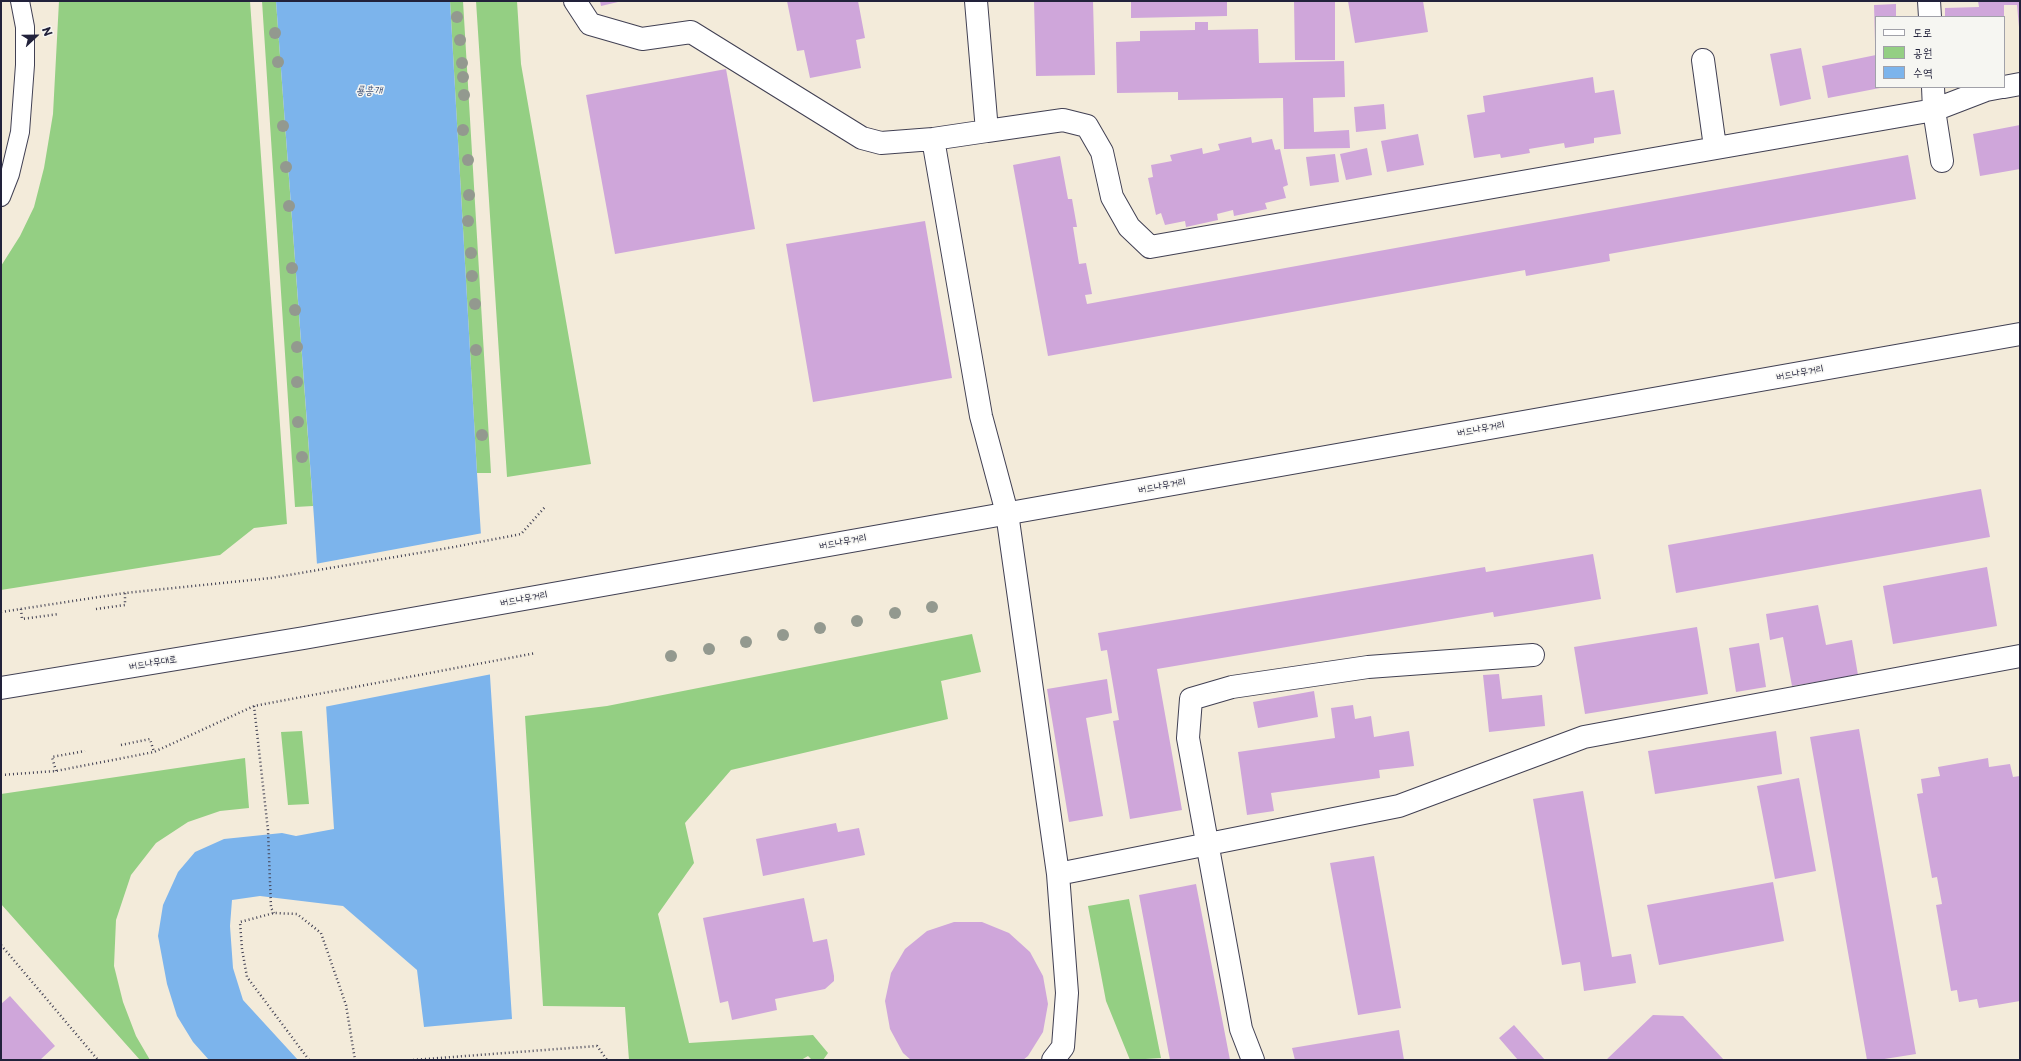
<!DOCTYPE html>
<html>
<head>
<meta charset="utf-8">
<style>
  body { margin:0 }
  #map { position:relative; width:2021px; height:1061px; overflow:hidden; background:#f3ebda; font-family:"Playpen Sans","Poor Story",sans-serif }
  canvas { display:block }
  .frame { position:absolute; inset:0; border:2px solid #22223b; pointer-events:none }
  .legend { position:absolute; left:1875px; top:16px; width:130px; height:72px; box-sizing:border-box; background:#f6f6f2; border:1px solid #a1a1a9; margin:0; padding:5px 7px; list-style:none; font-size:12px; color:#22223b }
  .legend li { display:flex; align-items:center; gap:8px; height:20px }
  .legend b { width:20px; border:1px solid #a1a1a9 }
  .north { position:absolute; left:16px; top:16px; width:40px; height:40px; -webkit-text-stroke:3px #f6f6f2; paint-order:stroke; rotate:68deg; font-size:11px; font-weight:700; line-height:16px; text-align:center; color:#22223b }
  .north::after { content:''; display:block; margin:auto; width:14px; height:18px; background:#22223b; clip-path:polygon(50% 0,100% 100%,50% 72%,0 100%) }
</style>
</head>
<body>
<div id="map">
<canvas width="2021" height="1061"></canvas>
<div class="frame"></div>
<ul class="legend">
<li><b style="height:5px;background:#fff"></b>도로</li>
<li><b style="height:11px;background:#94cf83"></b>공원</li>
<li><b style="height:11px;background:#7cb4ec"></b>수역</li>
</ul>
<div class="north">N</div>
</div>
<script>
const g = document.querySelector('canvas').getContext('2d');
g.lineJoin = 'round';
function paint(path, color) { g.fillStyle = color; g.fill(path, 'evenodd'); }
const shape = rows => new Path2D(rows.map(r => 'M' + r).join(''));
function strokePath(path, color, width, dash) { g.strokeStyle = color; g.lineWidth = width; g.lineCap = dash ? 'butt' : 'round'; g.setLineDash(dash || []); g.stroke(path); }
function label(font, color, halo, rows, align = 'center') {
  g.font = font + ' "Playpen Sans","Poor Story",sans-serif'; g.lineWidth = 3; g.setLineDash([]); g.textBaseline = 'middle'; g.strokeStyle = halo; g.fillStyle = color; for (const [text, x, y, turn = 0] of rows) {
    g.save(); g.translate(x, y); g.rotate((+turn || 0) * Math.PI / 180); g.textAlign = isNaN(turn) ? turn : align; if (halo) g.strokeText(text, 0, 0); g.fillText(text, 0, 0); g.restore();
  }
}
const green = shape([
  [59,1,250,1,287,524,254,528,220,555,1,590,1,266,20,236,34,207,44,168,53,114],
  [262,1,276,1,313,506,295,507],
  [450,1,463,1,491,473,477,473],
  [476,1,517,1,521,64,591,464,507,477],
  [972,634,981,672,941,681,948,719,731,770,685,823,694,863,658,914,689,1043,813,1035,828,1053,823,1060,812,1060,808,1056,801,1060,629,1060,625,1007,543,1006,525,716,607,706],
  [302,731,309,804,288,805,281,732],
  [245,758,249,808,220,811,188,822,156,843,131,875,116,920,114,966,123,1002,136,1036,150,1060,140,1060,1,904,1,794],
  [1129,899,1161,1058,1130,1060,1106,1001,1088,906]
]);
const water = shape([
  [276,1,450,1,477,473,512,1019,424,1027,417,970,343,906,260,896,232,900,230,926,233,968,243,1000,298,1060,209,1060,193,1042,177,1016,167,984,158,936,163,905,178,872,195,852,224,839,282,833,296,836,334,829,314,518]
]);
const pier = shape([
  [483,533,492,674,324,707,315,564]
]);
const building = shape([
  [600,1,618,1,618,2,601,6],
  [787,1,858,1,865,38,856,40,861,68,810,78,804,50,797,51],
  [1034,1,1093,1,1095,75,1036,76],
  [1131,1,1227,1,1227,16,1131,18],
  [1294,1,1335,1,1335,60,1295,60],
  [1348,1,1423,1,1428,32,1355,43],
  [1978,1,2020,1,2020,38,2017,5,2004,5,2004,17,1945,17,1945,8,1979,7],
  [1896,4,1896,17,1876,17,1875,42,1874,5],
  [1195,22,1208,22,1208,30,1258,29,1259,63,1344,61,1345,97,1313,98,1314,132,1349,130,1350,148,1284,149,1283,98,1178,100,1178,92,1117,93,1116,42,1140,41,1140,31,1195,30],
  [1801,48,1811,99,1780,106,1770,54],
  [1876,55,1876,87,1880,88,1828,98,1822,66],
  [726,69,755,229,615,254,586,95],
  [1593,77,1595,93,1614,90,1621,134,1594,138,1594,143,1565,148,1564,143,1529,149,1530,153,1501,158,1500,154,1474,158,1467,115,1485,112,1483,96],
  [1384,104,1386,129,1356,132,1354,107],
  [2020,125,2020,169,1980,176,1973,134],
  [1418,134,1424,165,1387,172,1381,141],
  [1251,137,1252,143,1272,139,1275,150,1280,149,1288,185,1283,187,1286,198,1265,203,1267,209,1234,216,1233,210,1217,214,1218,220,1186,227,1185,221,1165,225,1161,213,1156,215,1148,178,1153,177,1151,165,1172,161,1170,155,1202,148,1203,154,1220,150,1218,144],
  [1367,148,1372,175,1346,180,1340,154],
  [1335,154,1339,182,1310,186,1306,157],
  [1908,155,1916,199,1609,254,1610,261,1526,276,1525,270,1048,356,1013,165,1060,156,1068,199,1072,199,1077,227,1073,227,1079,264,1086,263,1092,294,1085,295,1087,304],
  [925,221,952,378,813,402,786,244],
  [1981,489,1990,537,1676,593,1668,545],
  [1593,554,1601,599,1494,617,1493,612,1157,669,1182,810,1130,819,1113,721,1119,720,1107,650,1101,651,1098,633,1485,567,1486,572],
  [1987,567,1997,626,1893,644,1883,586],
  [1818,605,1826,645,1852,640,1858,675,1792,686,1783,637,1770,640,1766,614],
  [1697,627,1708,694,1585,714,1574,647],
  [1759,643,1766,687,1736,692,1729,648],
  [1499,674,1502,699,1542,695,1545,726,1489,732,1483,675],
  [1107,679,1112,713,1086,718,1103,816,1069,822,1047,689],
  [1314,691,1318,717,1258,728,1253,702],
  [1353,705,1355,719,1371,716,1374,737,1409,731,1414,766,1379,770,1380,778,1271,793,1274,811,1247,815,1238,752,1335,738,1331,708],
  [1859,729,1916,1054,1878,1060,1867,1060,1810,737],
  [1776,731,1782,774,1655,794,1648,751],
  [1988,758,1989,767,2010,764,2013,777,2020,776,2020,1001,1979,1008,1977,999,1959,1002,1957,990,1951,991,1936,905,1942,904,1937,877,1932,878,1917,794,1923,793,1921,779,1940,776,1938,767],
  [1799,778,1816,871,1775,879,1757,786],
  [1583,791,1612,957,1631,954,1636,983,1584,991,1580,962,1562,965,1533,799],
  [836,823,838,832,859,828,865,855,763,876,756,839],
  [1374,856,1401,1008,1358,1015,1330,863],
  [1773,882,1784,941,1659,965,1647,905],
  [1196,884,1230,1060,1170,1060,1139,895],
  [804,898,813,942,827,939,834,976,834,981,825,989,775,999,777,1010,732,1020,728,1001,720,1003,703,918],
  [954,922,982,922,1009,933,1030,952,1043,976,1048,1004,1043,1032,1028,1056,1023,1060,911,1060,903,1053,890,1029,885,1001,891,973,905,949,927,931],
  [10,996,55,1046,40,1060,1,1060,1,1004],
  [1653,1015,1683,1016,1724,1060,1606,1060],
  [1514,1025,1545,1060,1518,1060,1499,1038],
  [1399,1030,1404,1060,1295,1060,1292,1048]
]);
const path = shape([
  [21,609,22,619,59,614],
  [96,609,125,605,125,593],
  [1,612,125,593,271,578,454,547,521,534,545,507],
  [254,706,268,830,271,908,274,913],
  [121,745,150,739,154,752],
  [56,771,52,757,85,751],
  [1,775,56,771,154,752,254,706,536,653],
  [1,945,98,1060],
  [309,1060,247,977,242,949,240,922,274,913,297,914,321,933,346,1005,355,1060],
  [413,1060,597,1046,607,1060]
]);
const lane = shape([
  [1,197,10,174,20,132,25,65,25,27,20,1]
]);
const street = shape([
  [575,1,590,24,642,39,691,32,862,138,881,143,933,139,987,131,976,1],
  [1929,1,1930,17],
  [1703,60,1715,147],
  [1933,87,1934,110,1942,161],
  [2004,87,2020,84],
  [987,131,1063,120,1087,126,1102,152,1112,197,1129,227,1150,247,1934,110,1986,90,2002,87],
  [933,139,981,416,1007,513,1058,874,1067,993,1063,1047,1053,1060],
  [1058,874,1399,806,1584,737,2020,656],
  [1253,1060,1241,1029,1188,738,1191,699,1232,687,1368,667,1533,655]
]);
const primary = shape([
  [1,688,304,638,2020,334]
]);
const trees = [
  [457,17],
  [275,33],
  [460,40],
  [278,62],
  [462,63],
  [463,77],
  [464,95],
  [283,126],
  [463,130],
  [468,160],
  [286,167],
  [469,195],
  [289,206],
  [468,221],
  [471,253],
  [292,268],
  [472,276],
  [475,304],
  [295,310],
  [297,347],
  [476,350],
  [297,382],
  [298,422],
  [482,435],
  [302,457],
  [932,607],
  [895,613],
  [857,621],
  [820,628],
  [783,635],
  [746,642],
  [709,649],
  [671,656]
];
const streetNames = [
  ["버드나무거리",1800,373,-10],
  ["버드나무거리",1481,429,-10],
  ["버드나무거리",1162,486,-10],
  ["버드나무거리",843,542,-10],
  ["버드나무거리",524,599,-10],
  ["버드나무대로",153,663,-9]
];
const waterNames = [
  ["룡흥개",369,91]
];
paint(green, '#94cf83');
paint(water, '#7cb4ec');
paint(pier, '#f3ebda');
paint(building, '#cfa6da');
strokePath(lane, '#414053', 20);
strokePath(street, '#414053', 24);
strokePath(primary, '#414053', 24);
strokePath(path, '#414053', 2.5, [1, 3]);
strokePath(lane, '#fff', 18);
strokePath(street, '#fff', 22);
strokePath(primary, '#fff', 22);
g.fillStyle = '#93998f';
for (const [x, y] of trees) { g.beginPath(); g.arc(x, y, 6, 0, 2 * Math.PI); g.fill(); }
label('10px', '#22223b', '#f6f6f2', streetNames);
label('italic 11px', '#425579', '#f6f6f2', waterNames);
</script>
</body>
</html>
